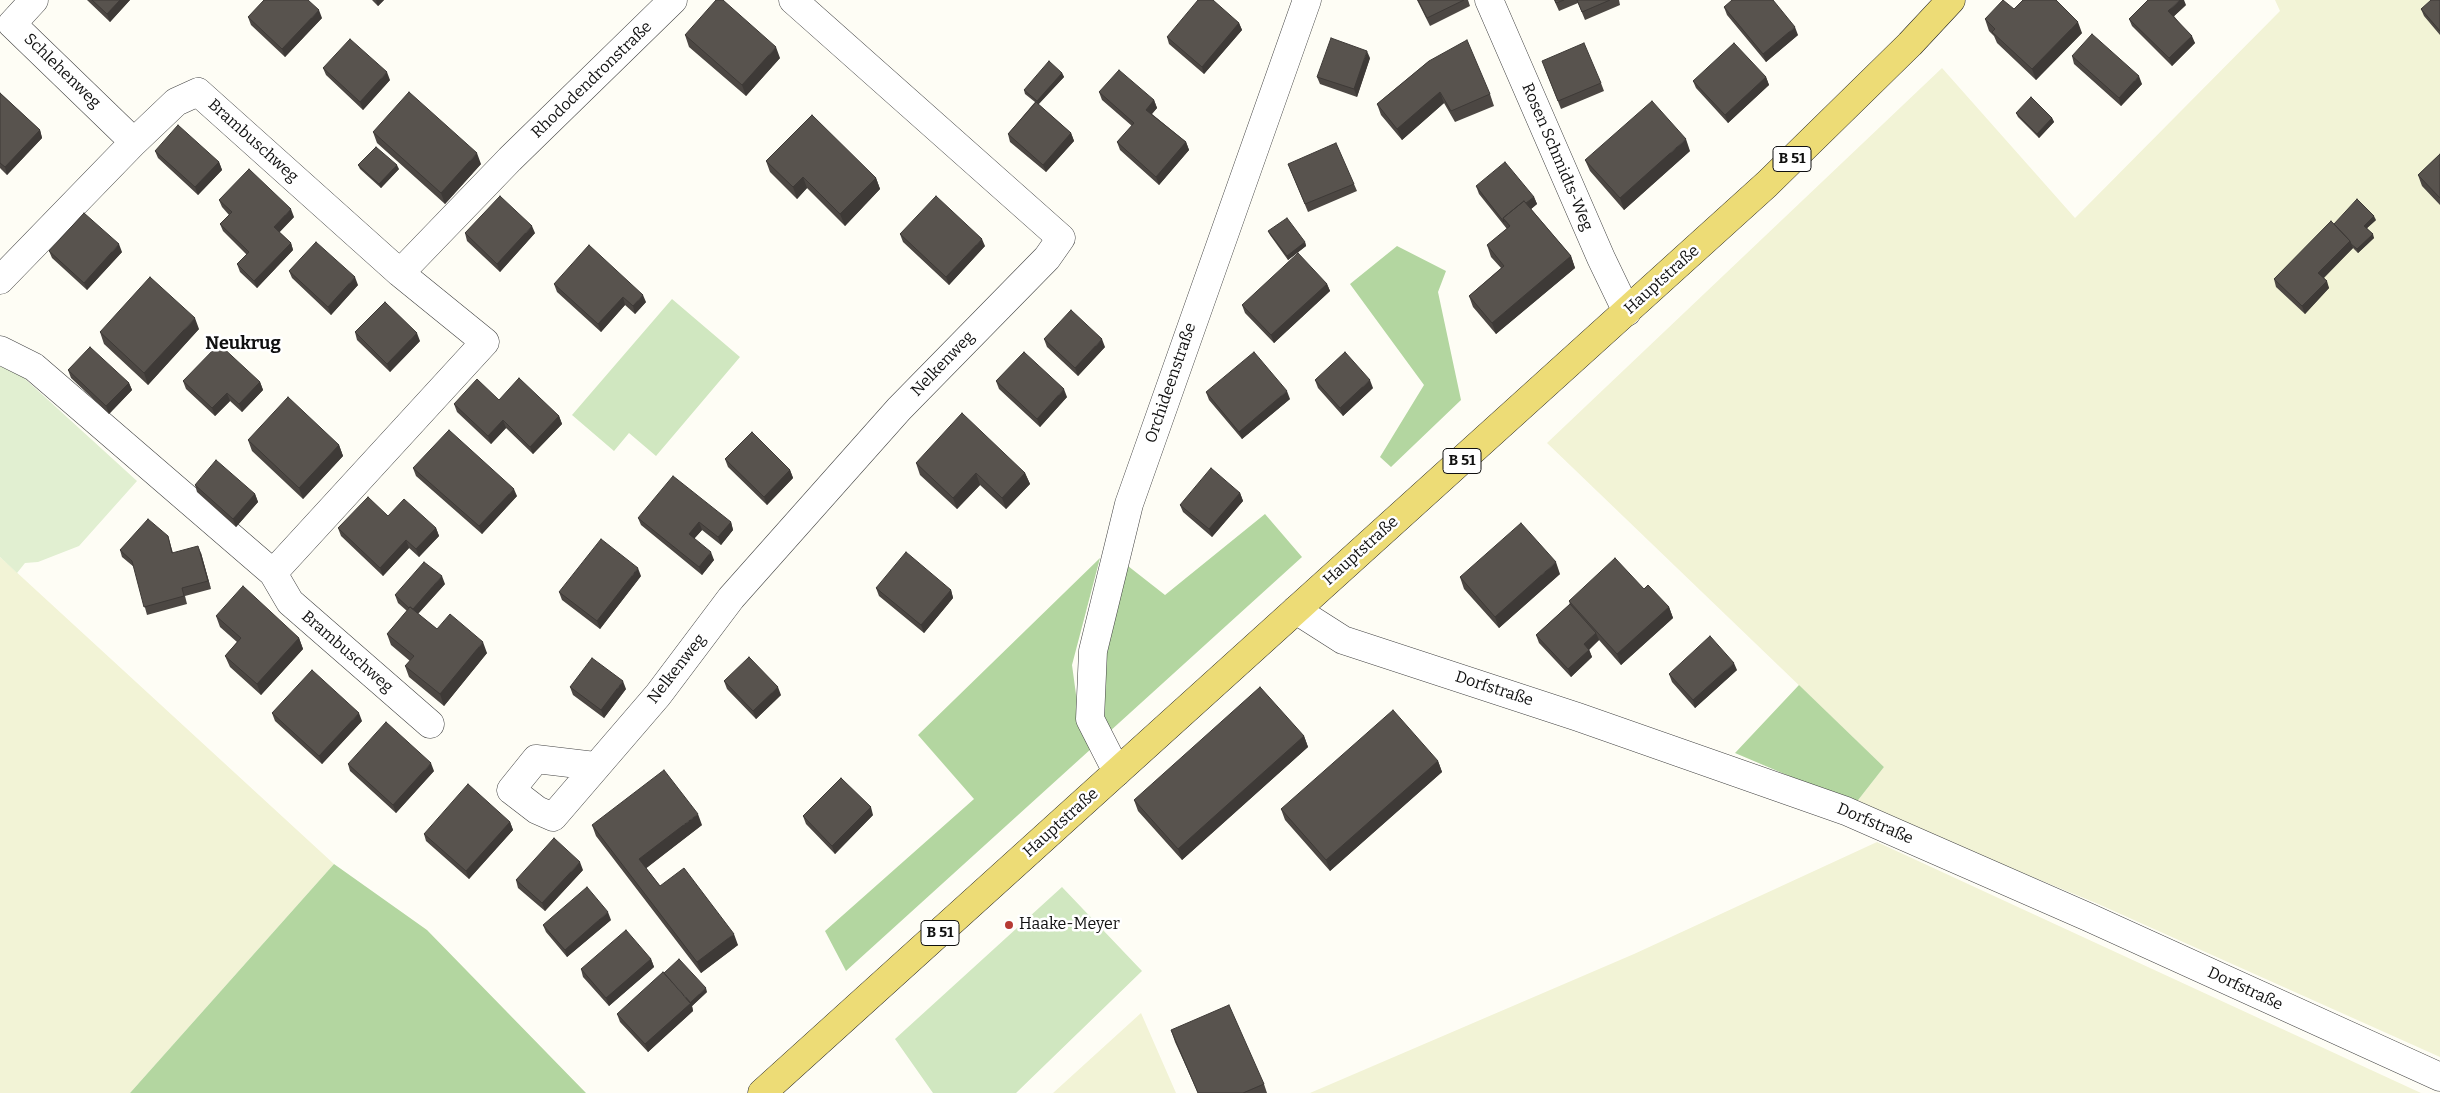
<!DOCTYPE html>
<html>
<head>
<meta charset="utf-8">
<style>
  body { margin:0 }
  canvas { display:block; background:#fefdf5 }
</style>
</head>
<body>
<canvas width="2440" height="1093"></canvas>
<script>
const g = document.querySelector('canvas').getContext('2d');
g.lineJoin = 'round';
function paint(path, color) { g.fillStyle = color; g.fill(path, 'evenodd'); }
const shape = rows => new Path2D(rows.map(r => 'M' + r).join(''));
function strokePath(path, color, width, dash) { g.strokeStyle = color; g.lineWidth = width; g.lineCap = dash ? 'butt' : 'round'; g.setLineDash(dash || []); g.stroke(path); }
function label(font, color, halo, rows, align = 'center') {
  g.font = font + ' Bitter,serif'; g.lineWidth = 5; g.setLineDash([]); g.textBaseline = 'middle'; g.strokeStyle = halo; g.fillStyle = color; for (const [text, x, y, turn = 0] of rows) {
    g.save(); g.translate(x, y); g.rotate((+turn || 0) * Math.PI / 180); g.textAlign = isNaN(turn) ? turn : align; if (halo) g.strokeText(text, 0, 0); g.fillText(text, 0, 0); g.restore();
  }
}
const farmland = shape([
  [2275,0,2440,0,2440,1057,2096,903,1855,804,1884,767,1547,443,1942,68,2075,218,2280,11],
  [0,557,334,864,130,1093,0,1093],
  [1877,842,2421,1093,1310,1093,1634,954],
  [1141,1013,1176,1093,1053,1093]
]);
const green = shape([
  [672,299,740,357,656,456,629,433,614,451,572,415],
  [1062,887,1142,971,1016,1093,933,1093,895,1039]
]);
const forest = shape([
  [1397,246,1446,271,1438,292,1461,400,1391,467,1380,457,1424,385,1350,284],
  [1265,514,1302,557,1109,732,1100,716,1102,650,1128,566,1165,595],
  [1100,558,1072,665,1080,724,1092,748,846,971,825,931,974,799,918,735],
  [1799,685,1884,767,1855,804,1735,753],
  [334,864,427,930,586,1093,130,1093]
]);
const pitch = shape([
  [0,367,12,367,137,481,79,546,38,562,25,563,17,573,0,557]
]);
const street = shape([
  [34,0,12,24,134,142],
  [1489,0,1601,258,1627,312],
  [400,273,510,159,673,0],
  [0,280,134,142,176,102,198,92,400,273,485,342,273,573],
  [0,350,34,367,273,573,290,602,430,724],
  [1296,610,1343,640,1578,717,1846,811,2088,917,2440,1077],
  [595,766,536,759,511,790,537,810,553,817,658,695,731,598,899,409,1047,258,1061,238,793,0],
  [1117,772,1090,719,1093,651,1129,504,1307,0]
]);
const primary = shape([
  [762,1093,1767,184,1910,44,1951,0]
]);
const wall = shape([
  [87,0,130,0,110,22],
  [372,0,384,0,378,6],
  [1417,0,1468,0,1470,6,1430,26],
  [1554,0,1619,0,1620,5,1585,20,1578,3,1559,11],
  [2440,0,2440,35,2424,16,2421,9],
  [2186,5,2174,16,2195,43,2172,66,2132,26,2129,19],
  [1724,7,1798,35,1766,62,1727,15],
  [2014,9,2082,33,2036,80,1997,43,1994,36,1989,31,1985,19],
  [248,17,322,18,285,57,251,25],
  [1239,23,1242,30,1204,74,1169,44,1167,37],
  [685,35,780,58,746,96,689,47],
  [2072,56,2142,84,2121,106,2074,64],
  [1370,58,1357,97,1320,84,1317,77],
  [1429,61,1490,94,1494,106,1455,122,1444,103,1402,140,1381,115,1377,104],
  [323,68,390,80,363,110,326,75],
  [1545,69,1601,83,1604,91,1561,109],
  [1062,73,1064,77,1038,104,1071,133,1074,141,1046,172,1010,142,1008,134,1035,102,1025,94,1024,90],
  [1766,77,1769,85,1728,123,1696,88,1693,81],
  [1099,92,1154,100,1157,108,1152,114,1186,142,1189,150,1159,185,1120,150,1117,142,1132,126,1102,100],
  [0,93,40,130,42,138,7,175,0,168],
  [2016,113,2052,118,2054,122,2039,138,2018,117],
  [373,132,481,164,445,204,377,143],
  [155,151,219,162,222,170,198,195,158,158],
  [1690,151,1624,210,1590,171,1585,160],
  [2440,154,2440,205,2422,186,2418,175],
  [766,161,876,178,880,189,845,226,807,188,797,199,770,172],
  [1288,164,1354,184,1357,191,1308,212],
  [358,165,399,169,381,188,360,169],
  [1476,186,1534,197,1537,204,1531,209,1571,256,1575,268,1496,334,1473,307,1469,296,1501,268,1491,257,1487,245,1507,229,1479,194],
  [219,200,294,217,279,232,291,243,293,250,257,288,240,272,237,264,247,255,223,231,220,224,229,215,222,207],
  [2376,220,2367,228,2374,238,2358,253,2353,248,2324,278,2329,288,2305,314,2276,287,2274,279,2334,224],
  [1268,231,1305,242,1306,246,1288,260,1270,235],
  [465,233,535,233,500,272,467,241],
  [900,234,985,246,949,285,903,242],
  [49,251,122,252,87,290,52,258],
  [289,271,358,285,331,315,292,278],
  [554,284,646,302,635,314,625,305,601,332,557,292],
  [1327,284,1330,291,1274,343,1245,313,1242,305],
  [199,329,148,385,104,344,100,332],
  [355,332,420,341,390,372,357,340],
  [1044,339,1105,347,1078,376,1047,347],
  [68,370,129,383,132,390,109,414,71,378],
  [1315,380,1373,388,1343,416,1318,388],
  [183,381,260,382,263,390,242,412,230,401,215,416,186,389],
  [996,381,1067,397,1040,427,999,389],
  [1206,392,1290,399,1242,439,1209,400],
  [499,400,559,416,562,424,533,454,506,428,491,444,457,412,454,404],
  [248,440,339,445,343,456,303,499,252,451],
  [725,459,790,470,793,478,767,505,728,467],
  [916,463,1025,473,1030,484,1006,509,980,485,957,509,920,475],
  [413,468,517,496,482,534,416,476],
  [195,485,255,494,258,502,236,527,197,492],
  [1240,493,1243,501,1212,537,1183,512,1180,505],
  [388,516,436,528,439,536,419,557,409,548,383,576,341,536,338,528],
  [638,518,731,522,733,530,721,545,702,530,694,539,714,560,702,575,641,525],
  [168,536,173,553,201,553,211,589,185,596,187,604,147,615,134,567,122,557,120,550],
  [1560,574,1499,628,1464,589,1460,577],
  [641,576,600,629,562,600,559,592],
  [445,584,418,614,437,629,487,653,444,706,409,677,405,666,410,661,391,645,387,634,407,611,398,603,395,595],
  [876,588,951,590,953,598,924,633,879,596],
  [1644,589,1669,607,1673,618,1621,665,1599,640,1589,649,1592,657,1571,677,1539,643,1536,635,1570,604,1569,601],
  [216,616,299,638,303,649,261,695,230,667,225,656,237,642,220,627],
  [1737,670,1695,708,1672,682,1669,674],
  [724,681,781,695,756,719,727,689],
  [570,687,626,689,604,718,573,695],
  [272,713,362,721,322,764,275,721],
  [1304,736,1308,747,1182,860,1138,811,1134,800],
  [1438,761,1442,772,1330,871,1285,820,1281,809],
  [348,764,434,771,396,813,350,771],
  [873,815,835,854,806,824,803,816],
  [510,822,513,830,469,879,426,841,424,834],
  [592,825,702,825,646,868,660,886,738,945,701,973,596,836],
  [583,870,545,911,518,888,516,880],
  [611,920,567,957,546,932,543,925],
  [651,959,654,967,609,1006,583,977,581,969],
  [707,992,692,1006,693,1011,648,1052,620,1022,617,1014],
  [1171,1030,1264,1084,1267,1093,1198,1093,1175,1042]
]);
const shadedWall = shape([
  [120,0,130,0,110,22,107,14],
  [376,0,384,0,378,6],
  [2180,0,2184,0,2186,5,2171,19,2168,11],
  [319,10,322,18,285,57,282,49],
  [2078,22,2082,33,2036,80,2032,69],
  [1239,23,1242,30,1204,74,1202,67],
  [1795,27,1798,35,1766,62,1763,54],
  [2192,36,2195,43,2172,66,2169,58],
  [776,47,780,58,746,96,742,85],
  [1367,51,1370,58,1357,97,1354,89],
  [387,72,390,80,363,110,360,102],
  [1062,73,1064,77,1038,105,1037,101],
  [2139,76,2142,84,2121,106,2119,98],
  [1766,77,1769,85,1728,123,1725,115],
  [1440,92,1444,103,1402,140,1397,129],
  [1154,100,1157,108,1149,117,1146,110],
  [2052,118,2054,122,2039,138,2037,134],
  [40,130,42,138,7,175,5,167],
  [1071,133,1074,141,1046,172,1043,165],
  [1686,139,1690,151,1624,210,1620,198],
  [1186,142,1189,150,1159,185,1156,177],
  [477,153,481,164,445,204,441,193],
  [219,162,222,170,198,195,195,187],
  [397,165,399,169,381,188,379,184],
  [803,177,807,188,797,199,793,187],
  [876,178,880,189,845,226,840,214],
  [1534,197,1537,204,1510,227,1505,221],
  [291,209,294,217,277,235,274,227],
  [2374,216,2376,220,2366,229,2364,226],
  [532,226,535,233,500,272,497,264],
  [2373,234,2374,238,2358,253,2357,249],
  [982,239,985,246,949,285,946,277],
  [2350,241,2353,248,2321,280,2318,273],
  [1305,242,1306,246,1288,260,1287,256],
  [291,243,293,250,257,288,254,281],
  [119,244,122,252,87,290,84,283],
  [1571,256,1575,268,1496,334,1492,323],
  [355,277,358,285,331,315,328,307],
  [2327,281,2329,288,2305,314,2302,306],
  [1327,284,1330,291,1274,343,1271,335],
  [643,295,646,302,635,314,633,306],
  [623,297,625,305,601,332,598,324],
  [195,318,199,329,148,385,144,373],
  [417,333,420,341,390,372,387,364],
  [1102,339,1105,347,1078,376,1075,368],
  [1370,380,1373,388,1343,416,1340,408],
  [260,382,263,390,242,412,239,404],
  [129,383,132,390,109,414,106,406],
  [1064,389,1067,397,1040,427,1037,419],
  [1287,391,1290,399,1242,439,1239,432],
  [227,393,230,401,215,416,212,408],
  [559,416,562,424,533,454,530,447],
  [503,420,506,428,491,444,488,436],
  [339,445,343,456,303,499,299,488],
  [790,470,793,478,767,505,764,497],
  [976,473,980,485,957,509,953,498],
  [1025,473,1030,484,1006,509,1002,498],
  [514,489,517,496,482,534,479,526],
  [1240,493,1243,501,1212,537,1209,529],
  [255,494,258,502,236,527,233,519],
  [699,522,702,530,691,542,689,534],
  [731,522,733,530,721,545,718,537],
  [436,528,439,536,419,557,416,549],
  [406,540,409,548,383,576,380,568],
  [198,546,201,553,211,589,208,581],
  [711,552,714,560,702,575,699,567],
  [1556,562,1560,574,1499,628,1495,617],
  [638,568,641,576,600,629,597,621],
  [442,576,445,584,414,618,411,610],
  [951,590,953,598,924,633,921,625],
  [1669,607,1673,618,1621,665,1617,654],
  [1596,633,1599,640,1587,652,1584,644],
  [299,638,303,649,261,695,257,684],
  [483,642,487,653,444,706,440,694],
  [1589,650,1592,657,1571,677,1568,669],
  [1734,663,1737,670,1695,708,1693,700],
  [623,681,626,689,604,718,601,710],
  [778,687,781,695,756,719,753,711],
  [359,713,362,721,322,764,319,756],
  [1304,736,1308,747,1182,860,1178,849],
  [1438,761,1442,772,1330,871,1326,860],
  [431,763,434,771,396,813,393,805],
  [871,807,873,815,835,854,832,846],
  [698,814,702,825,644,870,639,859],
  [510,822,513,830,469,879,466,871],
  [580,862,583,870,545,911,542,903],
  [608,912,611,920,567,957,565,950],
  [734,934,738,945,701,973,697,962],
  [651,959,654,967,609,1006,606,998],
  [706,988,707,992,692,1006,693,1011,648,1052,645,1044]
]);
const building = shape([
  [92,0,120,0,107,14,92,0],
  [264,0,308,0,319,10,282,49,248,17,264,0],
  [716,0,723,0,776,47,742,85,685,35,716,0],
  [1198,0,1213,0,1239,23,1202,67,1167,37,1198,0],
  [1418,0,1464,0,1427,18,1418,0],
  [1555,0,1564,0,1556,3,1555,0],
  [1577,0,1610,0,1582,12,1577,0],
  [1732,0,1773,0,1795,27,1763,54,1724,7,1732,0],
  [2003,0,2014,9,2023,0,2056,0,2078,22,2032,69,1992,32,1995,29,1985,19,2003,0],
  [2148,0,2180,0,2168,11,2192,36,2169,58,2129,19,2148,0],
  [2431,0,2440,0,2440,31,2421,9,2431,0],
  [2092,34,2139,76,2119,98,2072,56,2092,34],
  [1331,38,1367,51,1354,89,1317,77,1331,38],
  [350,39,387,72,360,102,323,68,350,39],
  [1467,40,1490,94,1451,111,1440,92,1397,129,1377,104,1429,61,1467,40],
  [1584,43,1601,83,1558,101,1542,61,1584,43],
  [1734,43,1766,77,1725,115,1693,81,1734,43],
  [1049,61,1062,73,1037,101,1024,90,1049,61],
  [1119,70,1154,100,1146,110,1186,142,1156,177,1117,142,1134,123,1099,92,1119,70],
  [409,92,477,153,441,193,373,132,409,92],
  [0,93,40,130,5,167,0,163,0,93],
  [2031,97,2052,118,2037,134,2016,113,2031,97],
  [1652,101,1686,139,1620,198,1585,160,1652,101],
  [1036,102,1071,133,1043,165,1008,134,1036,102],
  [812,115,876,178,840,214,803,177,793,187,766,161,812,115],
  [178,125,219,162,195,187,155,151,178,125],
  [1336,143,1354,184,1305,204,1288,164,1336,143],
  [376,147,397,165,379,184,358,165,376,147],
  [2440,154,2440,198,2418,175,2440,154],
  [1505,162,1534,197,1526,203,1524,201,1503,218,1504,222,1476,186,1505,162],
  [249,169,291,209,274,227,291,243,254,281,237,264,249,252,220,224,232,212,219,200,249,169],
  [500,196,532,226,497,264,465,233,500,196],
  [936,196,982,239,946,277,900,234,936,196],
  [2357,199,2374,216,2364,226,2373,234,2357,249,2351,244,2350,241,2334,224,2357,199],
  [1524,201,1571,256,1492,323,1469,296,1504,266,1487,245,1510,226,1503,218,1524,201],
  [84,213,119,244,84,283,49,251,84,213],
  [1287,218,1305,242,1287,256,1268,231,1287,218],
  [2331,221,2350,241,2318,273,2327,281,2302,306,2274,279,2331,221],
  [316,242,355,277,328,307,289,271,316,242],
  [589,245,643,295,633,306,623,297,598,324,554,284,589,245],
  [1298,253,1327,284,1271,335,1242,305,1298,253],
  [150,277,195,318,144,373,100,332,150,277],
  [385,302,417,333,387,364,355,332,385,302],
  [1071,310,1102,339,1075,368,1044,339,1071,310],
  [219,344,260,382,239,404,227,393,212,408,183,381,219,344],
  [90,347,129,383,106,406,68,370,90,347],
  [1024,352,1064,389,1037,419,996,381,1024,352],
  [1254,352,1287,391,1239,432,1206,392,1254,352],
  [1345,352,1370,380,1340,408,1315,380,1345,352],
  [519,378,559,416,530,447,503,420,488,436,454,404,477,379,499,400,519,378],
  [288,397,339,445,299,488,248,440,288,397],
  [962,413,1025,473,1002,498,976,473,953,498,916,463,962,413],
  [449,430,514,489,479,526,413,468,449,430],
  [752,432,790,470,764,497,725,459,752,432],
  [216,460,255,494,233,519,195,485,216,460],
  [1211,468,1240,493,1209,529,1180,505,1211,468],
  [673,476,731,522,718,537,699,522,689,534,711,552,699,567,638,518,673,476],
  [368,497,388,516,404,499,436,528,416,549,406,540,380,568,338,528,368,497],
  [148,519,168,536,172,553,198,546,208,581,182,588,184,596,144,607,132,561,120,550,148,519],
  [1521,523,1556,562,1495,617,1460,577,1521,523],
  [601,539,638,568,597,621,559,592,601,539],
  [906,552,951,590,921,625,876,588,906,552],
  [1615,558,1644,589,1648,585,1669,607,1617,654,1569,601,1615,558],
  [424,562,442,576,413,609,410,607,409,608,395,595,424,562],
  [243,586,299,638,257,684,225,656,241,638,216,616,243,586],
  [1570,604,1596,633,1584,644,1589,650,1568,669,1536,635,1570,604],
  [410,607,437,629,450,614,483,642,440,694,405,666,414,656,387,634,410,607],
  [1710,636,1734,663,1693,700,1669,674,1710,636],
  [749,657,778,687,753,711,724,681,749,657],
  [592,658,623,681,601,710,570,687,592,658],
  [312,670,359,713,319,756,272,713,312,670],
  [1260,687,1304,736,1178,849,1134,800,1260,687],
  [1393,710,1438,761,1326,860,1281,809,1393,710],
  [386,722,431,763,393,805,348,764,386,722],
  [664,770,698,814,639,859,660,886,684,868,734,934,697,962,592,825,664,770],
  [841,778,871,807,832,846,803,816,841,778],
  [468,784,510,822,466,871,424,834,468,784],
  [554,838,580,862,542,903,516,880,554,838],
  [587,887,608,912,565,950,543,925,587,887],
  [626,930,651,959,606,998,581,969,626,930],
  [679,959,706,988,690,1003,664,973,679,959],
  [663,972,691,1003,645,1044,617,1014,663,972],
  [1229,1005,1264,1084,1243,1093,1198,1093,1171,1030,1229,1005]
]);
const markers = [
  [1009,925,5,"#b63a33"]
];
const shields = [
  [1792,159,38],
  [1462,461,38],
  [940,933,38]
];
const shieldNames = [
  ["B 51",1792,159],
  ["B 51",1462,461],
  ["B 51",940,933]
];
const streetNames = [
  ["Schlehenweg",62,71,44],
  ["Rhododendronstraße",592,80,-44],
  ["Brambuschweg",253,141,42],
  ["Rosen Schmidts-Weg",1557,157,67],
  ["Hauptstraße",1662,280,-42],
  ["Nelkenweg",943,364,-46],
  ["Orchideenstraße",1171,383,-71],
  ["Hauptstraße",1361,551,-42],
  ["Brambuschweg",347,652,41],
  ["Nelkenweg",677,669,-52],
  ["Dorfstraße",1494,689,18],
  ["Hauptstraße",1061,823,-42],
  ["Dorfstraße",1875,824,23],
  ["Dorfstraße",2245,989,25]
];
const poiNames = [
  ["Haake-Meyer",1019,925]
];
const neighbourhoodNames = [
  ["Neukrug",243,344]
];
paint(farmland, '#f2f3d6');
paint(green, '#d0e7c0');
paint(forest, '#b3d6a0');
paint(pitch, '#e1efd1');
strokePath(street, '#434343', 29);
strokePath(primary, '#212121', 29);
strokePath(street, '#fff', 28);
strokePath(primary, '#eddc76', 28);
paint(wall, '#4c4743');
paint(shadedWall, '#3e3a37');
paint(building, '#58534e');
strokePath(building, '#3e3a37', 1);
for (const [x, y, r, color] of markers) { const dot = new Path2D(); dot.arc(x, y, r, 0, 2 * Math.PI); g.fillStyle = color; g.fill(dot); strokePath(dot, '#fff', 2); }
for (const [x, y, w] of shields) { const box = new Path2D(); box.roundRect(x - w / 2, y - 12.5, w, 25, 4); g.fillStyle = '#fff'; g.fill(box); strokePath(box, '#101010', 1); }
label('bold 15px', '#101010', null, shieldNames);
label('16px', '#101010', '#fff', streetNames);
label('16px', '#101010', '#fff', poiNames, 'left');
label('bold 18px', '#101010', '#fff', neighbourhoodNames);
</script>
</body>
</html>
